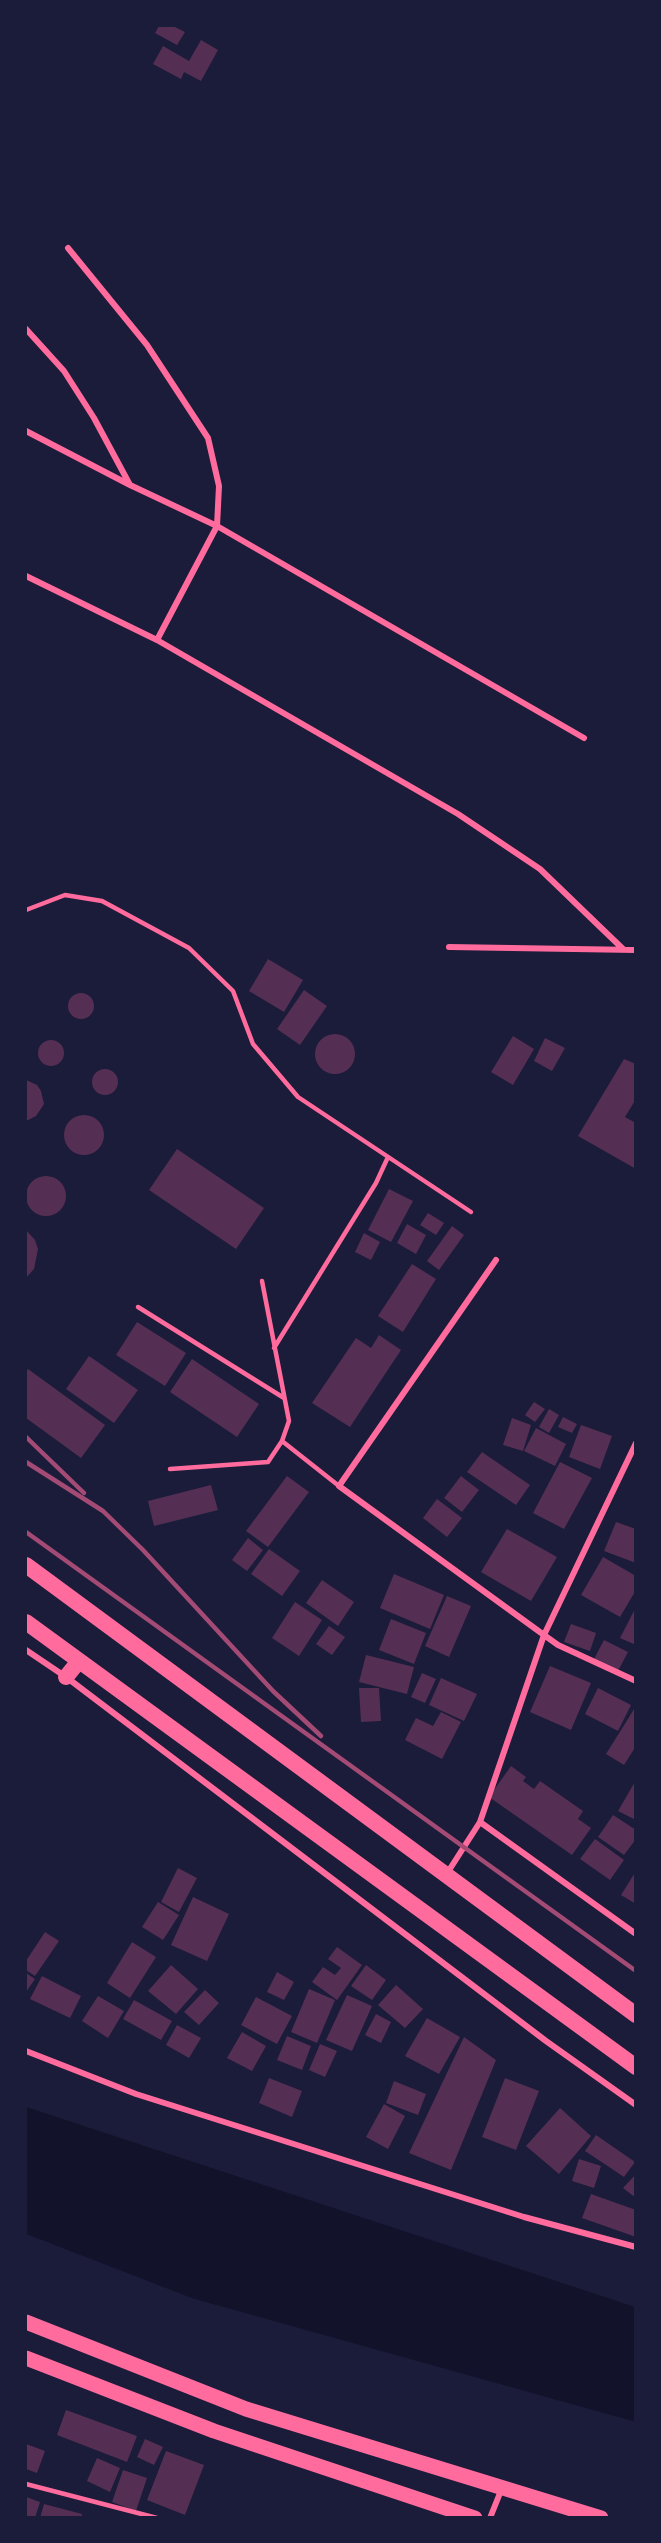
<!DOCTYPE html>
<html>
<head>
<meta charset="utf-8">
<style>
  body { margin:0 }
  #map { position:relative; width:661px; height:2543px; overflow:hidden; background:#1b1b3a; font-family:Signika,sans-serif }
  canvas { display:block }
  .frame { position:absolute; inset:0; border:27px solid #1b1b3a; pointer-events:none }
</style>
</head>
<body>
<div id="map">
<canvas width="661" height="2543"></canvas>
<div class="frame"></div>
</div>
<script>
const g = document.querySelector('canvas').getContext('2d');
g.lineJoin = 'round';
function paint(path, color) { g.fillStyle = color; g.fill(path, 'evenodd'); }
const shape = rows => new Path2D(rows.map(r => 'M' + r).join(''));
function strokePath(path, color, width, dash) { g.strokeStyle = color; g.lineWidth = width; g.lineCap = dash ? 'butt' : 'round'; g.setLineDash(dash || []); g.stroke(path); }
const water = shape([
  [26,2107,635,2307,635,2395,202,2274,26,2206]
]);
const river = shape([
  [26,2206,202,2274,636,2395]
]);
const building = shape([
  [159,26,173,26,185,32,177,45,155,33],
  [201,40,218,50,201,81,184,72,181,79,153,64,163,46,189,61],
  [268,959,303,980,284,1012,249,991],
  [304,990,327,1006,300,1045,277,1029],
  '68 1006a13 13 0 1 1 26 0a13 13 0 1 1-26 0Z',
  '315 1054a20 20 0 1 1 40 0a20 20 0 1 1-40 0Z',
  [513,1036,534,1049,513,1085,491,1072],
  [545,1038,565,1048,552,1071,534,1061],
  '38 1053a13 13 0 1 1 26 0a13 13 0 1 1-26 0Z',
  [624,1059,636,1064,636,1099,625,1117,636,1123,636,1169,578,1136],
  '92 1082a13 13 0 1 1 26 0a13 13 0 1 1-26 0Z',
  [26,1080,37,1085,41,1091,44,1104,36,1116,26,1121],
  '64 1135a20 20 0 1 1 40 0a20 20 0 1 1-40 0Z',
  [177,1149,264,1208,236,1249,149,1190],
  '26 1196a20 20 0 1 1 40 0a20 20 0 1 1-40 0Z',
  [389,1189,413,1201,391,1242,368,1230],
  [428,1213,444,1223,436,1235,420,1225],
  [407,1224,426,1235,416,1254,397,1243],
  [452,1226,464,1235,439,1270,427,1261],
  [26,1230,35,1240,38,1249,34,1269,26,1278],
  [364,1233,380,1242,371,1260,355,1252],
  [412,1264,436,1279,403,1332,378,1316],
  [137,1322,186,1353,165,1386,116,1355],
  [379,1335,401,1350,350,1427,312,1403,356,1338,371,1348],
  [89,1356,138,1390,114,1423,66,1389],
  [192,1359,259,1404,237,1437,170,1392],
  [28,1369,105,1425,81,1458,26,1418,26,1372],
  [534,1402,545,1409,535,1422,525,1415],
  [549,1409,559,1415,549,1433,539,1427],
  [563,1417,577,1424,572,1433,558,1427],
  [512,1418,531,1425,523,1451,503,1445],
  [581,1425,612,1436,600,1469,569,1457],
  [536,1428,566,1444,555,1466,524,1451],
  [482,1452,530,1485,516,1505,467,1472],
  [560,1462,592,1478,564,1529,533,1513],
  [287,1476,309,1492,268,1547,246,1531],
  [461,1476,479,1490,462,1512,444,1498],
  [211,1485,218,1510,154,1526,148,1501],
  [437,1499,462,1518,447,1537,423,1518],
  [616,1522,636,1529,636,1563,604,1551],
  [507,1529,557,1557,531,1601,481,1572],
  [248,1538,263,1550,247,1571,232,1560],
  [269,1549,300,1571,282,1596,251,1574],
  [603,1557,636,1576,636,1590,620,1617,581,1595],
  [394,1574,444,1595,430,1629,380,1608],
  [322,1580,354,1602,338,1626,306,1603],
  [447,1596,471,1606,449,1657,425,1646],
  [295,1602,322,1620,299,1656,272,1638],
  [636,1607,636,1645,620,1638],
  [391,1619,426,1633,414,1664,379,1650],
  [571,1624,596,1633,590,1651,564,1642],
  [329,1626,345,1637,332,1655,316,1644],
  [604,1640,628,1652,618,1671,594,1659],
  [366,1655,414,1667,407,1694,359,1682],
  [550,1666,591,1683,571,1730,530,1712],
  [422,1673,436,1679,425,1703,411,1697],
  [441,1678,477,1694,464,1721,429,1705],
  [359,1688,379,1688,381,1721,361,1722],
  [598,1688,631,1705,618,1731,585,1714],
  [636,1706,636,1746,624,1765,606,1754],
  [441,1712,461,1722,442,1759,405,1740,416,1718,433,1726],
  [511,1766,526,1777,523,1781,534,1789,540,1781,583,1811,578,1819,591,1828,572,1855,489,1797],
  [636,1780,636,1820,618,1811],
  [613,1815,636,1830,636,1839,624,1855,598,1837],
  [595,1839,624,1860,610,1880,580,1859],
  [178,1868,197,1878,179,1912,161,1902],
  [636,1871,636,1904,621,1895],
  [193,1897,229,1914,207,1961,171,1945],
  [158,1902,179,1915,163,1940,142,1927],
  [45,1932,59,1941,35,1976,26,1970,26,1961],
  [132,1942,156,1957,130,1998,107,1983],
  [337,1947,362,1965,337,2000,312,1982,323,1967,335,1975,341,1968,328,1959],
  [171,1965,198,1989,176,2014,148,1991],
  [366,1965,386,1980,372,2000,351,1986],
  [277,1972,294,1982,284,2000,267,1992],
  [26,1973,35,1979,26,1992],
  [42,1976,81,1996,70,2018,30,1999],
  [396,1985,423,2009,405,2028,378,2005],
  [309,1989,335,2000,317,2043,291,2032],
  [205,1990,219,2003,199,2025,184,2012],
  [347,1995,372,2006,352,2051,326,2040],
  [98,1996,124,2011,108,2038,82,2021],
  [256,1997,292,2016,277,2044,241,2025],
  [134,2000,172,2021,161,2040,123,2019],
  [376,2014,391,2022,381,2043,365,2035],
  [427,2018,460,2037,439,2074,405,2056],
  [177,2025,201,2038,189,2058,166,2045],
  [242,2032,266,2046,252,2071,227,2058],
  [287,2036,311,2046,302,2070,277,2060],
  [464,2037,496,2060,451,2170,409,2153],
  [320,2044,337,2051,325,2077,309,2070],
  [269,2078,302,2091,292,2117,259,2103],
  [505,2078,539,2091,516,2150,482,2137],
  [394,2081,426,2094,418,2115,386,2103],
  [384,2104,405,2116,388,2149,366,2137],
  [560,2108,591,2136,559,2174,526,2146],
  [596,2135,635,2162,624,2177,585,2151],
  [579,2159,601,2166,594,2188,572,2181],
  [636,2174,636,2198,623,2188],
  [591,2194,636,2210,636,2237,582,2218],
  [66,2410,137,2436,127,2462,57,2435],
  [145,2439,163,2447,154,2465,137,2457],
  [26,2444,45,2451,37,2473,26,2469],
  [166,2451,204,2465,185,2515,147,2500],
  [97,2458,120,2468,110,2492,87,2481],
  [123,2470,147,2478,136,2511,112,2502],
  [26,2497,40,2502,35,2518,26,2518],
  [44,2504,82,2514,82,2518,40,2518]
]);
const service = shape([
  [26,910,65,895,102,901,189,948,233,991,253,1044,298,1097,471,1212],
  [138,1307,284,1398],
  [274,1348,376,1183,388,1157],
  [282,1441,339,1486],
  [170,1469,268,1462,282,1441,289,1421,262,1281],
  [26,2484,157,2518]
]);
const minor = shape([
  [68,248,147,345,208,438,219,486,217,526,157,640],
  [26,329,64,371,94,418,130,485],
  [26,431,130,485,217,526,584,738],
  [26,576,157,640,458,814,540,869,623,949],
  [449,947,636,950],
  [636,1443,544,1635,558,1645,636,1681],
  [26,1650,66,1677,546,2041,636,2105],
  [480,1822,636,1934],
  [446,1875,480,1822,544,1635,339,1486,496,1260],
  [26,2051,136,2094,524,2217,636,2247],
  [490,2518,502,2488]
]);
const primary = shape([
  [26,2322,246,2409,601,2518],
  [26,2358,214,2431,475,2518]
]);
const trunk = shape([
  [26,1565,636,2015],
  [26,1622,636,2067],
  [66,1677,79,1661]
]);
const rail = shape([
  [26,1437,84,1493],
  [26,1462,103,1511,143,1550,273,1691,321,1736],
  [26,1532,636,1971]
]);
paint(water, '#12122b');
strokePath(river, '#12122b', 52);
paint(building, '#542f53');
strokePath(service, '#ff6b9d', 4.5);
strokePath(minor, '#ff6b9d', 6);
strokePath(primary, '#ff6b9d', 15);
strokePath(trunk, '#ff6b9d', 16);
strokePath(rail, '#a44b75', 4.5);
</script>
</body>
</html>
